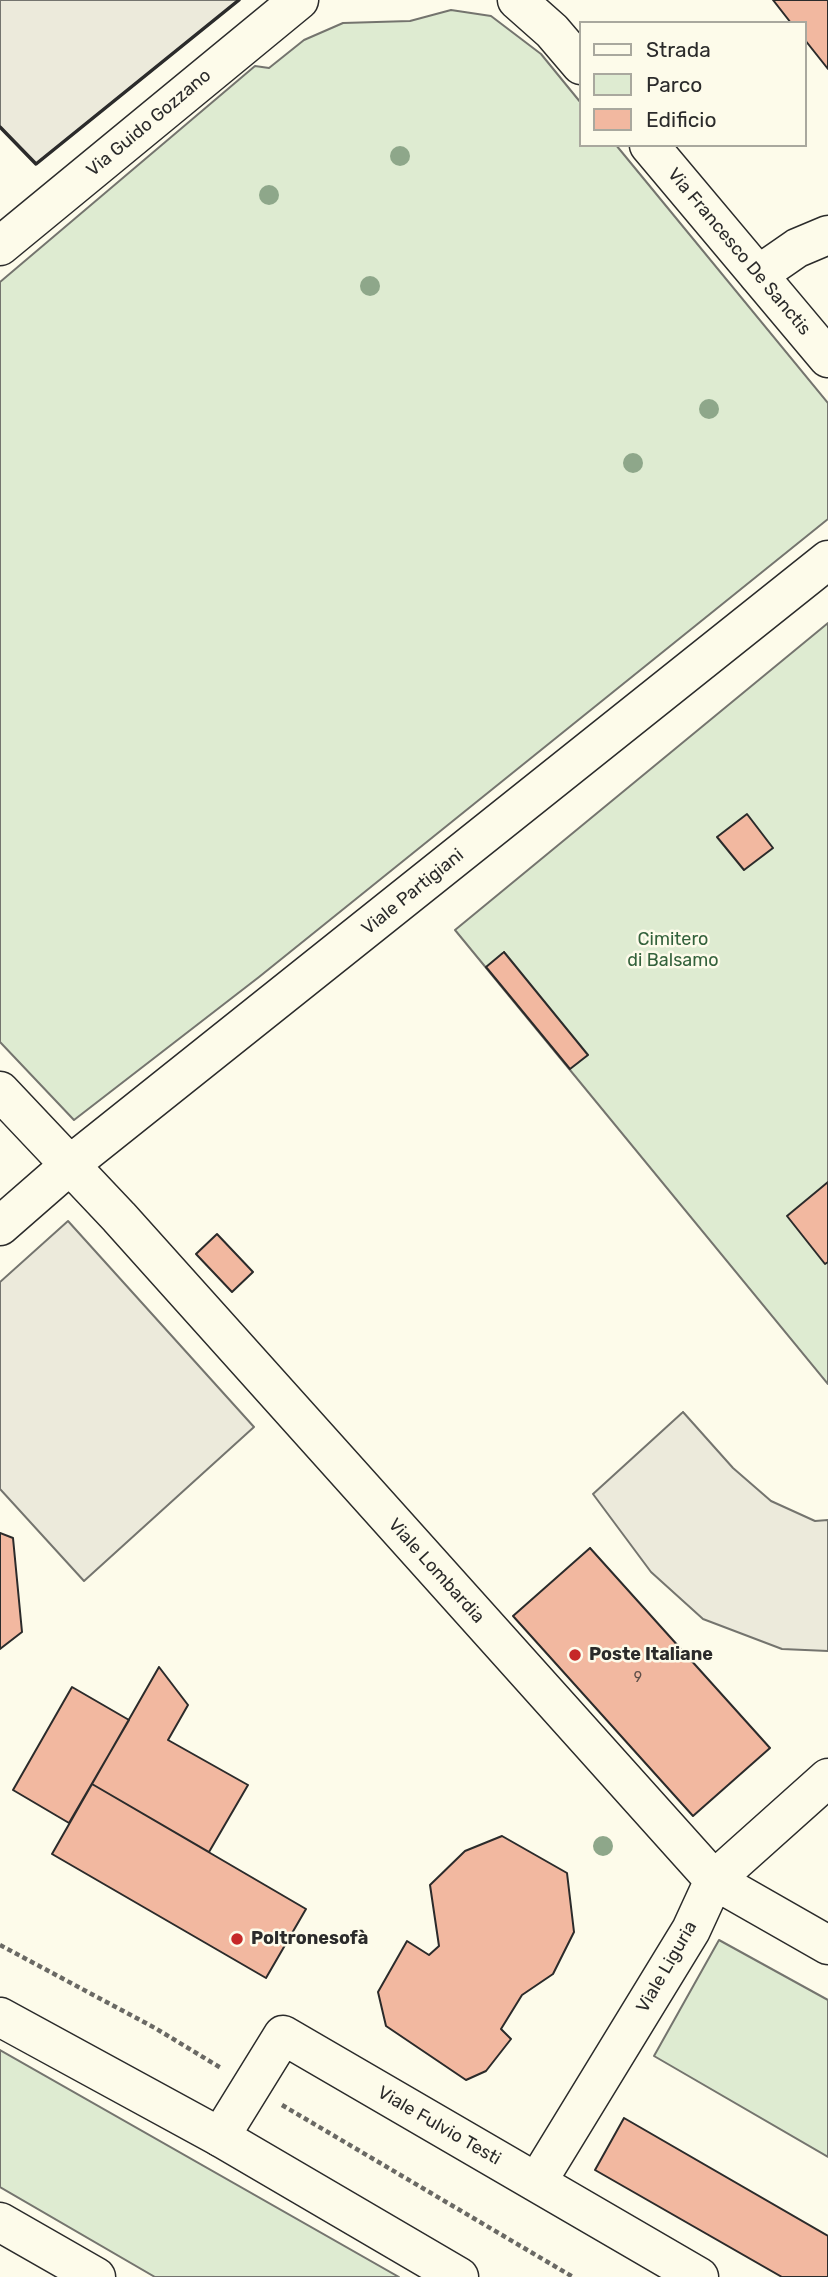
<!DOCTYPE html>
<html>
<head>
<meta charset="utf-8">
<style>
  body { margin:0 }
  #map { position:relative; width:828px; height:2277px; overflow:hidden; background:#fdfbea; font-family:Rubik,sans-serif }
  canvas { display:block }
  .legend { position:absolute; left:579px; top:21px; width:228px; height:126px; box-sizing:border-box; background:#fdfbea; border:2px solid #a9a89e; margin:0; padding:9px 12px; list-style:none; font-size:21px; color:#2b2b2b }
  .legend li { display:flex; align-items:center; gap:14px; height:35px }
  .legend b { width:35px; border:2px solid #a9a89e }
</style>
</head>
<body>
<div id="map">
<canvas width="828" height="2277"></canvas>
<ul class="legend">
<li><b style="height:9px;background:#fdfbea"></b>Strada</li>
<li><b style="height:19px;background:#deebd1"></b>Parco</li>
<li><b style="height:19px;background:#f2b8a0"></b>Edificio</li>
</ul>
</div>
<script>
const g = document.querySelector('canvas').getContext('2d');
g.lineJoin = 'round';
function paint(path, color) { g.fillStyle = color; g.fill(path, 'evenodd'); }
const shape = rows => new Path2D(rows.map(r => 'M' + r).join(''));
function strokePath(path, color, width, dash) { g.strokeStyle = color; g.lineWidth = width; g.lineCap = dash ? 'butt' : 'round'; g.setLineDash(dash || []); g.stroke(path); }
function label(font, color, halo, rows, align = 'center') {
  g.font = font + ' Rubik,sans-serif'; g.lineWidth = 5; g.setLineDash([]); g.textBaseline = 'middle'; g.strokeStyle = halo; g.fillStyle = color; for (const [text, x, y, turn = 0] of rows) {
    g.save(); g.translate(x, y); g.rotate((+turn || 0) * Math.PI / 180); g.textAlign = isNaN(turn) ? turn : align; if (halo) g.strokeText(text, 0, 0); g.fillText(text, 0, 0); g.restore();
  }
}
const green = shape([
  [451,10,491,16,541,54,581,103,581,145,616,145,828,403,828,519,259,977,74,1120,0,1042,0,282,255,66,269,68,304,40,343,23,410,21,451,10],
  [828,623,828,1384,455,930,828,623],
  [719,1940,828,2000,828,2157,654,2056,719,1940],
  [0,2050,399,2277,155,2277,0,2187,0,2050]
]);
const parking = shape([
  [0,0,239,0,36,164,0,127,0,0],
  [68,1221,254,1427,84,1581,0,1489,0,1282,68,1221],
  [683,1412,733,1468,771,1501,815,1521,828,1520,828,1651,782,1649,703,1619,651,1572,593,1494,683,1412]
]);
const building = shape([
  [773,0,828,0,828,69,805,40,805,23,791,23,773,0],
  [747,814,773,848,744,870,717,837,747,814],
  [504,952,588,1055,570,1069,486,967,504,952],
  [828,1182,828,1262,825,1264,787,1216,828,1182],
  [217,1234,253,1272,232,1292,196,1254,217,1234],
  [0,1533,13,1538,22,1632,0,1649,0,1533],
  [590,1548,770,1748,693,1816,513,1616,590,1548],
  [159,1667,188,1705,168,1740,248,1785,209,1852,92,1784,159,1667],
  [72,1687,129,1720,69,1823,13,1790,72,1687],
  [92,1784,306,1909,266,1978,52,1854,92,1784],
  [502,1836,567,1873,574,1932,553,1974,522,1995,501,2029,511,2039,486,2071,466,2080,386,2026,378,1992,407,1941,429,1955,439,1946,430,1885,465,1851,502,1836],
  [624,2118,828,2236,828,2277,782,2277,595,2170,624,2118]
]);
const path = shape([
  [0,1945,155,2028,221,2068],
  [282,2105,573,2277]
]);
const minor = shape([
  [517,0,552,31,581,65],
  [649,145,828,358],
  [0,246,299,0],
  [758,275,797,248,828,235],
  [0,1091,119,1217,714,1880,828,1945],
  [0,1226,71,1164,828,560],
  [220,2137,283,2035,699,2277],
  [537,2182,691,1930,714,1880,828,1778]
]);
const highway = shape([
  [0,2017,220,2137,459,2277],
  [0,2222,96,2277]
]);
const wall = shape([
  [0,127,36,164,239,0]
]);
const trees = [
  [400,156],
  [269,195],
  [370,286],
  [709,409],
  [633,463],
  [603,1846]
];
const markers = [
  [575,1655,7,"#c62828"],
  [237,1939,7,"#c62828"]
];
const numberNames = [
  ["9",638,1678]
];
const streetNames = [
  ["Via Guido Gozzano",149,123,-40],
  ["Via Francesco De Sanctis",739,252,50],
  ["Viale Partigiani",413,892,-39],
  ["Viale Lombardia",436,1571,48],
  ["Viale Liguria",667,1967,-60],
  ["Viale Fulvio Testi",439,2126,30]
];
const parkNames = [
  ["Cimitero",673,940],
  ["di Balsamo",673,961]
];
const poiNames = [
  ["Poste Italiane",589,1655],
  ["Poltronesofà",251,1939]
];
paint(green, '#deebd1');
strokePath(green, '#74746e', 2);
paint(parking, '#eceadb');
strokePath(parking, '#74746e', 2);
paint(building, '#f2b8a0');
strokePath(building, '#2b2b2b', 2);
strokePath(minor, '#2b2b2b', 41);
strokePath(highway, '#2b2b2b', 41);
strokePath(path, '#6a6964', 4.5, [5, 3.5]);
strokePath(minor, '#fdfbea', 38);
strokePath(highway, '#fdfbea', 38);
strokePath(wall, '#2b2b2b', 3.5);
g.fillStyle = '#8ea78a';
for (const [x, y] of trees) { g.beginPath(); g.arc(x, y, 10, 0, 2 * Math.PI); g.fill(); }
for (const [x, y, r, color] of markers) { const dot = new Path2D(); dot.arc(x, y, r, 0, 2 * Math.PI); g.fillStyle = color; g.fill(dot); strokePath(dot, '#fdfbea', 2.5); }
label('14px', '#5d4e48', null, numberNames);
label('18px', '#2b2b2b', '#fdfbea', streetNames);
label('18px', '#34623c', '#fdfbea', parkNames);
label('bold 18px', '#2b2b2b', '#fdfbea', poiNames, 'left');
</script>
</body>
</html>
